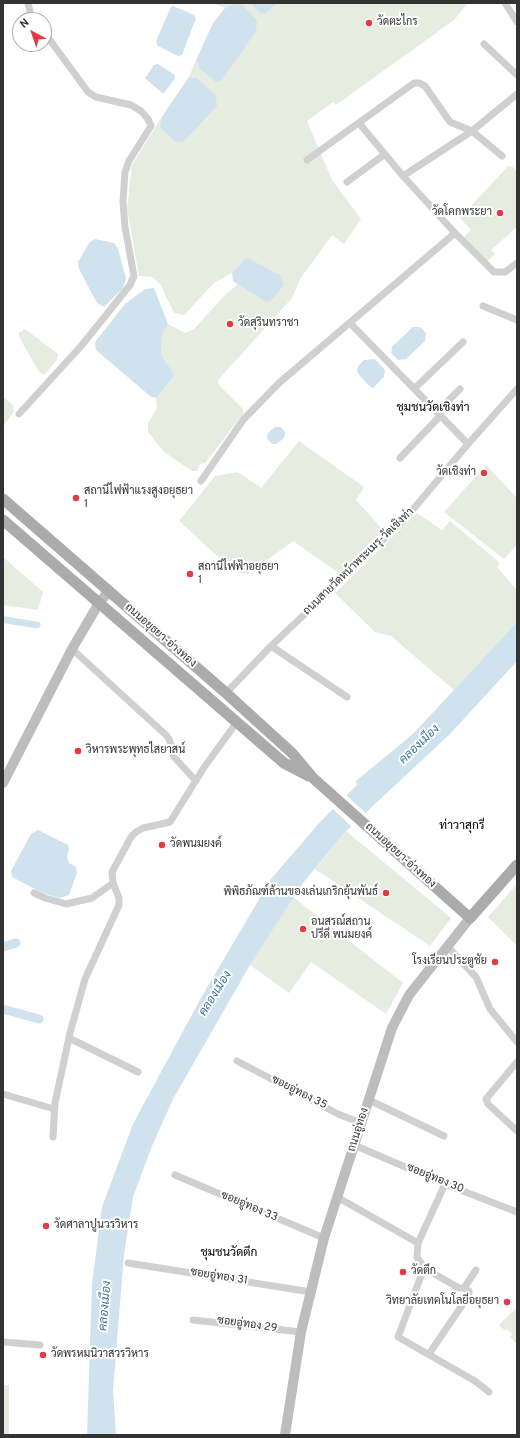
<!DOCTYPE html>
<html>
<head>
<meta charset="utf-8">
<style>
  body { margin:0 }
  #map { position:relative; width:520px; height:1438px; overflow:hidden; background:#fff; font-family:Overpass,sans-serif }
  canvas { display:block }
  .frame { position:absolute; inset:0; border:4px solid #333; pointer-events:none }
  .north { position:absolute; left:12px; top:12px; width:40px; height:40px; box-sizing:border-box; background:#fff; border:1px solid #adadad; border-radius:50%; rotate:319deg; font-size:11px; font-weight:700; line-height:16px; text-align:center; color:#333 }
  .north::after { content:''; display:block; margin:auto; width:14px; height:18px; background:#e63946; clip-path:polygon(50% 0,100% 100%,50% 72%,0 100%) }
</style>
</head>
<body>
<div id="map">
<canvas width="520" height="1438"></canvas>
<div class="frame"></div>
<div class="north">N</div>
</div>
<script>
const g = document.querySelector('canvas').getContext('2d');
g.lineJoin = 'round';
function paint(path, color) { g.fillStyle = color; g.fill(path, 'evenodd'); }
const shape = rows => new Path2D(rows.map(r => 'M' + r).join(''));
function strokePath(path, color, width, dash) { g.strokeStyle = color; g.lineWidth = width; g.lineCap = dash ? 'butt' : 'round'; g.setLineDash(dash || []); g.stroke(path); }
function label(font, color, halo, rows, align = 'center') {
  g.font = font + ' Overpass,Sarabun,sans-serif'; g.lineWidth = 4; g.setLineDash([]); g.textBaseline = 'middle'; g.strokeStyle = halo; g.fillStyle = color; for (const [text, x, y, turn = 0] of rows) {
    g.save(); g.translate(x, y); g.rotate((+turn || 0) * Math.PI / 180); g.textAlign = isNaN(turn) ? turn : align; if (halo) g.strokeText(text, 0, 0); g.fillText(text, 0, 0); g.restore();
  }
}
const green = shape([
  [212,3,250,3,260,13,266,13,277,3,468,3,454,20,336,105,333,102,307,121,332,180,361,219,344,244,332,235,300,279,292,298,218,380,219,385,243,409,243,414,205,463,200,464,197,471,192,471,164,452,148,432,148,423,157,408,156,398,174,376,173,372,161,355,162,335,168,324,185,333,194,329,224,296,238,284,266,302,245,259,232,273,215,282,184,315,174,313,160,284,152,277,139,276,127,209,132,165,161,118,160,127,197,78,189,77,196,60,199,68,236,3,225,8],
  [508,166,513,167,517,172,517,227,491,250,495,254,487,261,464,237,471,230,460,218],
  [25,329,58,354,57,360,44,375,39,372,19,337,19,333],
  [3,397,13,405,14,411,3,427],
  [299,441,364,487,356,500,384,531,339,573,293,541,248,574,235,572,179,521,215,476,238,472,261,488],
  [486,465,517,498,517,545,504,559,444,512],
  [417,513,442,530,450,521,500,563,497,567,517,590,517,622,454,690,391,636,375,632,335,593],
  [3,557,43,592,38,610,3,605],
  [346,831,451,918,430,946,315,869],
  [517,884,517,946,488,917],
  [293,897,403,983,386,1014,311,962,289,993,250,965],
  [517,1307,517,1344,510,1337,512,1334,507,1329,505,1331,499,1325],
  [3,1385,9,1385,9,1435,3,1435]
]);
const water = shape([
  [236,3,243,5,257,21,256,31,222,80,216,82,199,68,196,60,213,23,225,8],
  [250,3,277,3,266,13,260,13],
  [173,6,194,15,196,18,182,55,178,56,158,46,156,41,171,7],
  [158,64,175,75,175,78,164,93,162,93,145,78,154,65],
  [189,77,197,78,216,96,217,106,183,142,175,141,160,127,161,118],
  [95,239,114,243,118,249,126,278,123,288,104,307,97,303,79,269,78,262,89,243],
  [245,259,249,259,280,275,284,285,272,300,266,302,233,281,232,273],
  [154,288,168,324,162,335,161,355,173,372,174,376,156,398,150,396,96,350,95,342,125,304,145,289],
  [413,327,420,327,426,333,425,341,406,359,398,360,391,353,392,347],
  [375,359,385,370,384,377,373,388,368,385,357,372,358,366,364,360],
  [275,427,281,427,285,432,284,438,276,444,272,444,267,438,268,433],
  [3,616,39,622,41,624,39,628,34,628,3,623],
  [517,622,517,661,450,734,346,831,302,884,250,965,173,1099,152,1146,133,1197,124,1254,113,1390,116,1435,87,1435,92,1284,102,1207,133,1124,202,996,271,879,320,822,357,785,356,781,413,734],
  [38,830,68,845,69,849,67,857,69,863,76,867,77,873,69,895,59,898,43,893,12,877,11,871,31,834]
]);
const pier = shape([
  [345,794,368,815,353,828,332,808]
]);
const canal = shape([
  [3,947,16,943],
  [3,1009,39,1019]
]);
const street = shape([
  [28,3,32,20],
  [505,3,517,22],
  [484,44,517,75],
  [359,123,403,176,455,233,494,272,505,272,517,263],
  [307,160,414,83,419,83,425,86,450,122,472,131,502,156],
  [403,176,472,131,517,94],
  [347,182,385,154],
  [483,306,517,320],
  [350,323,468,444],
  [415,388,463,342],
  [437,412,460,389],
  [19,414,82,345,130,285,134,276,125,227,123,202,125,172,129,161,151,126,148,119,141,111,131,105,96,97,88,92,44,32],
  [400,458,441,415],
  [201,481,243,420,279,383,455,233],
  [271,646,347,697],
  [72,649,166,735,169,739,174,757,196,781],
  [226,693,271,646,405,519,468,444,517,389],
  [34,893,45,898,66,904,92,898,113,883],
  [447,946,476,977,490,1009,517,1042],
  [69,1038,138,1072],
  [237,1061,338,1114,361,1123],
  [517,1062,486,1099,488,1104,517,1131],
  [3,1094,54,1109],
  [369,1100,444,1136],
  [53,1137,55,1103,70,1033,85,979,119,905,119,898,113,883,112,872,131,837,136,832,143,828,170,822,205,766,237,722],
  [354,1145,445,1184,517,1212],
  [175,1175,324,1238],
  [337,1197,418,1243,417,1257,424,1268,398,1337,475,1381,489,1392],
  [418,1243,445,1184],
  [128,1263,311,1292],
  [424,1268,459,1288,464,1288,476,1270],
  [193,1320,301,1332],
  [3,1342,40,1345],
  [429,1354,469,1295,469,1291,464,1288]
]);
const secondary = shape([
  [3,783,72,649,99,603,109,591],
  [285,1435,301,1332,324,1238,392,1028,409,995,470,918]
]);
const primary = shape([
  [3,499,226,693,292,753,313,778,470,918,517,865],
  [3,520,284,763,309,776]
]);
const markers = [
  [369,23,4,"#e63946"],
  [500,213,4,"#e63946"],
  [230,324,4,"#e63946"],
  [484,473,4,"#e63946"],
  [76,498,4,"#e63946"],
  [190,574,4,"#e63946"],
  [78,751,4,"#e63946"],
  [162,845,4,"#e63946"],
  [386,893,4,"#e63946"],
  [303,929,4,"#e63946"],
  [495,962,4,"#e63946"],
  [46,1226,4,"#e63946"],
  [403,1272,4,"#e63946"],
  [507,1302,4,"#e63946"],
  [43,1355,4,"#e63946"]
];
const poiNames = [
  ["วัดตะไกร",377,23],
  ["วัดโคกพระยา",492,213,"right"],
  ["วัดสุรินทราชา",238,324],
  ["วัดเชิงท่า",476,473,"right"],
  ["สถานีไฟฟ้าแรงสูงอยุธยา",84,492],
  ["1",84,505],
  ["สถานีไฟฟ้าอยุธยา",198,568],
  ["1",198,581],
  ["วิหารพระพุทธไสยาสน์",86,751],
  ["วัดพนมยงค์",170,845],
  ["พิพิธภัณฑ์ล้านของเล่นเกริกยุ้นพันธ์",378,893,"right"],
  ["อนุสรณ์สถาน",311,923],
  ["ปรีดี พนมยงค์",311,936],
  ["โรงเรียนประตูชัย",487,962,"right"],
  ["วัดศาลาปูนวรวิหาร",54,1226],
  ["วัดตึก",411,1272],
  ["วิทยาลัยเทคโนโลยีอยุธยา",499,1302,"right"],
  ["วัดพรหมนิวาสวรวิหาร",51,1355]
];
const streetNames = [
  ["ถนนสายวัดหน้าพระเมรุ-วัดเชิงท่า",359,562,-44],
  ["ถนนอยุธยา-อ่างทอง",160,636,41],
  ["ถนนอยุธยา-อ่างทอง",400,856,42],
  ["ซอยอู่ทอง 35",299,1093,27],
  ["ถนนอู่ทอง",359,1130,-72],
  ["ซอยอู่ทอง 30",435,1179,22],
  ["ซอยอู่ทอง 33",249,1207,23],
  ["ซอยอู่ทอง 31",219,1277,9],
  ["ซอยอู่ทอง 29",247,1325,8]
];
const neighbourhoodNames = [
  ["ชุมชนวัดเชิงท่า",433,409],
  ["ท่าวาสุกรี",462,827],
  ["ชุมชนวัดตึก",229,1254]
];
const waterNames = [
  ["คลองเมือง",420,745,-44],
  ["คลองเมือง",216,994,-58],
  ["คลองเมือง",106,1306,-85]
];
paint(green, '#e6ecdf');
paint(water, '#cfe2ee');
paint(pier, '#fff');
strokePath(canal, '#cfe2ee', 9);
strokePath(street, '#d0d0d0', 7);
strokePath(secondary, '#bdbdbd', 10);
strokePath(primary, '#ababab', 11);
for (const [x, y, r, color] of markers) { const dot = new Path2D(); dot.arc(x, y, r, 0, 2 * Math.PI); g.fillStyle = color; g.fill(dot); strokePath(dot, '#fff', 1.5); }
label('11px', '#333', '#fff', poiNames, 'left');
label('11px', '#333', '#fff', streetNames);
label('12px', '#000', '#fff', neighbourhoodNames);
label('italic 12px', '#3f7597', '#fff', waterNames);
</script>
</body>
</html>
